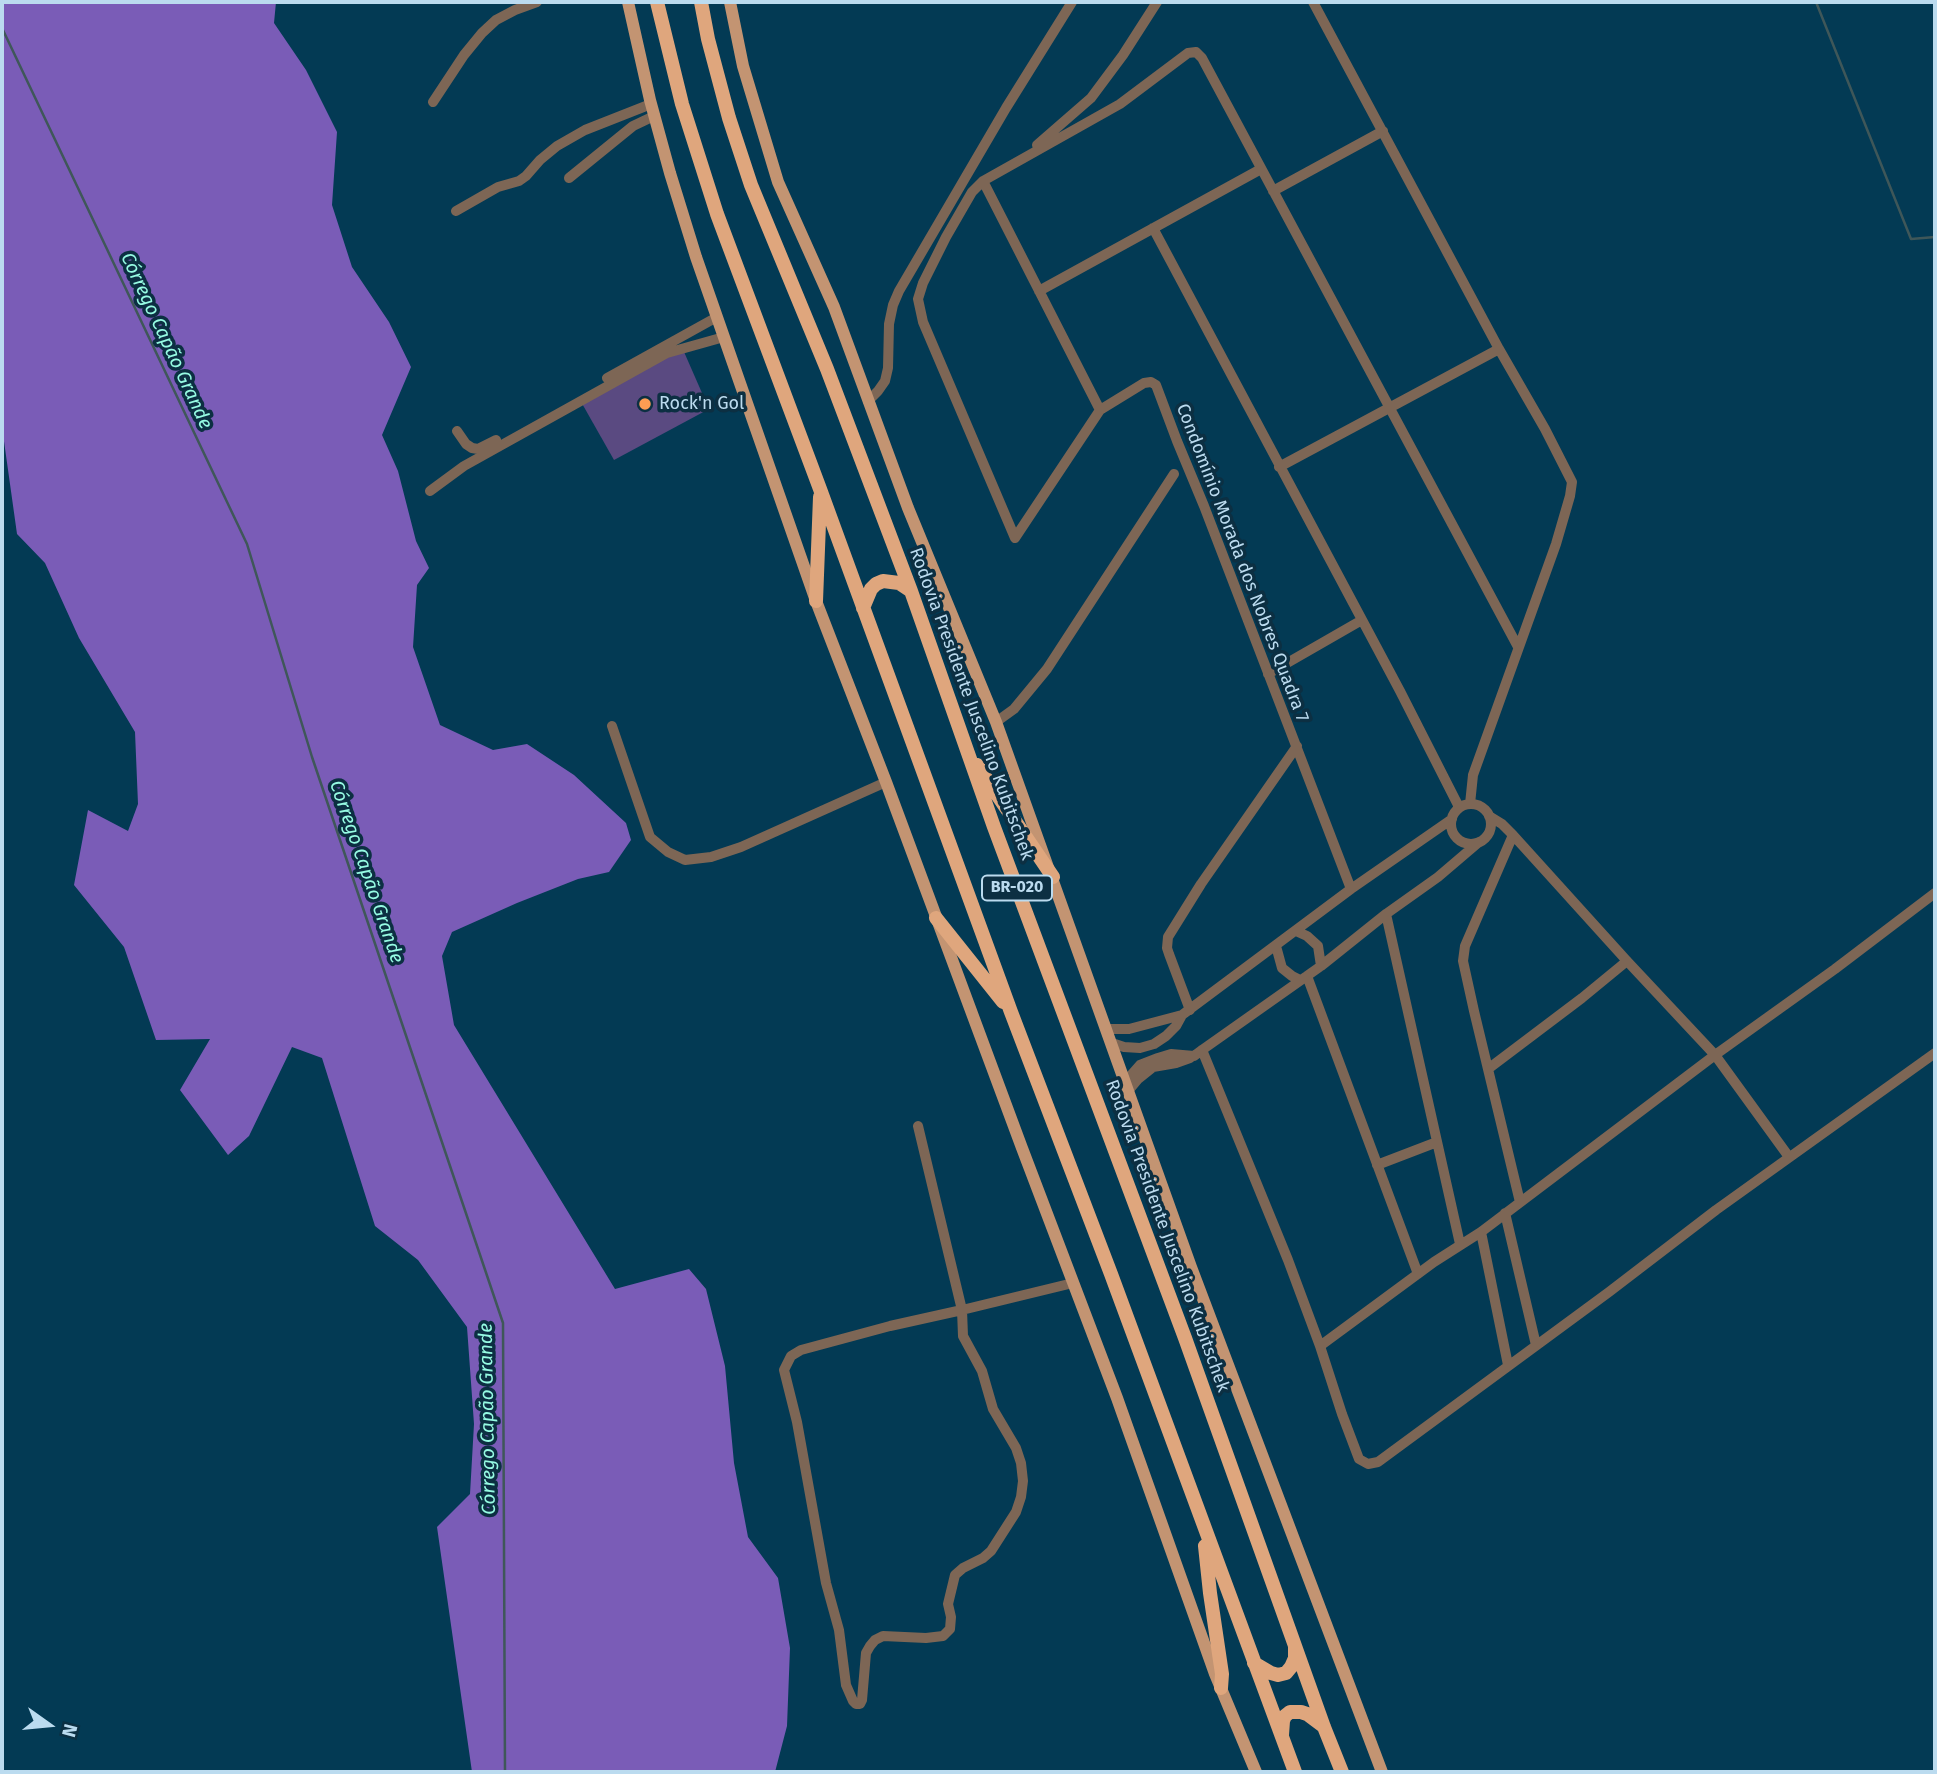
<!DOCTYPE html>
<html>
<head>
<meta charset="utf-8">
<style>
  body { margin:0 }
  #map { position:relative; width:1937px; height:1774px; overflow:hidden; background:#033a54; font-family:"Fira Sans",sans-serif }
  canvas { display:block }
  .frame { position:absolute; inset:0; border:4px solid #bbdbef; pointer-events:none }
  .north { position:absolute; left:14px; top:1690px; width:70px; height:70px; -webkit-text-stroke:5px #0c2f42; paint-order:stroke; rotate:105deg; font-size:19px; font-weight:700; line-height:28px; text-align:center; color:#bbdbef }
  .north::after { content:''; display:block; margin:auto; width:24px; height:32px; background:#bbdbef; clip-path:polygon(50% 0,100% 100%,50% 72%,0 100%) }
</style>
</head>
<body>
<div id="map">
<canvas width="1937" height="1774"></canvas>
<div class="frame"></div>
<div class="north">N</div>
</div>
<script>
const g = document.querySelector('canvas').getContext('2d');
g.lineJoin = 'round';
function paint(path, color) { g.fillStyle = color; g.fill(path, 'evenodd'); }
const shape = rows => new Path2D(rows.map(r => 'M' + r).join(''));
function strokePath(path, color, width, dash) { g.strokeStyle = color; g.lineWidth = width; g.lineCap = dash ? 'butt' : 'round'; g.setLineDash(dash || []); g.stroke(path); }
function label(font, color, halo, rows, align = 'center') {
  g.font = font + ' "Fira Sans",sans-serif'; g.lineWidth = 7; g.setLineDash([]); g.textBaseline = 'middle'; g.strokeStyle = halo; g.fillStyle = color; for (const [text, x, y, turn = 0] of rows) {
    g.save(); g.translate(x, y); g.rotate((+turn || 0) * Math.PI / 180); g.textAlign = isNaN(turn) ? turn : align; if (halo) g.strokeText(text, 0, 0); g.fillText(text, 0, 0); g.restore();
  }
}
const green = shape([
  [681,345,709,409,614,460,580,400]
]);
const forest = shape([
  [2,2,276,2,274,23,306,70,337,132,332,205,352,267,389,322,411,367,382,435,398,471,416,541,429,568,417,585,413,647,440,725,493,750,527,744,574,775,626,823,631,840,609,872,578,879,517,903,452,932,442,956,454,1025,615,1289,689,1269,706,1289,725,1366,734,1463,748,1537,778,1578,790,1648,787,1726,775,1772,472,1772,437,1527,470,1494,474,1424,467,1327,418,1260,375,1226,322,1058,292,1047,249,1136,228,1155,180,1090,210,1039,156,1040,124,947,74,885,88,810,128,831,138,804,135,732,79,638,45,563,17,534,2,427]
]);
const stream = shape([
  [1816,2,1911,239,1935,237],
  [2,28,247,544,312,757,503,1323,505,1772]
]);
const minor = shape([
  [1313,2,1499,349,1545,429,1572,482,1570,496,1556,544,1473,775,1470,804],
  [433,102,464,55,482,33,496,20,515,10,537,2],
  [1037,145,1091,98,1123,55,1157,2],
  [569,178,633,126,654,116],
  [983,181,1100,410],
  [1273,191,1383,131],
  [456,211,498,187,519,181,526,176,540,160,557,146,585,130,651,104],
  [1153,228,1400,691,1459,807],
  [1039,291,1261,169],
  [607,378,717,317],
  [868,401,878,391,885,381,888,368,889,324,893,305,899,291,1006,108,1072,2],
  [457,431,466,444,472,448,478,449,496,440],
  [1279,467,1499,349],
  [430,491,464,466,667,353,724,337],
  [1015,538,923,322,918,299,923,283,946,237,972,192,983,181,1120,104,1188,53,1196,52,1202,58,1518,647],
  [1015,538,1100,410,1144,383,1151,382,1156,385,1177,441,1204,506,1351,889],
  [1268,674,1362,620],
  [996,722,1014,709,1047,669,1174,474],
  [612,726,650,837,668,852,685,860,711,857,741,847,886,782],
  '1451 824a20 20 0 1 1 40 0a20 20 0 1 1-40 0Z',
  [1489,816,1502,824,1513,835,1627,961,1715,1055,1789,1157],
  [1513,835,1465,946,1463,961,1474,1011,1520,1202],
  [1386,914,1460,1244],
  [1296,931,1307,936,1318,946,1321,966],
  [1276,946,1282,968,1292,976,1300,980],
  [1307,976,1418,1274],
  [1190,1010,1169,954,1167,948,1168,937,1201,884,1297,746],
  [1107,1029,1129,1029,1182,1015],
  [1112,1043,1124,1047,1140,1048,1154,1044,1166,1036,1176,1026,1182,1015,1351,889,1452,819],
  [1202,1050,1288,1260,1320,1346,1342,1414,1359,1459,1368,1464,1378,1462,1609,1292,1716,1210,1935,1053],
  [1488,1069,1582,998,1627,961],
  [1125,1082,1140,1065,1158,1058,1171,1054,1194,1056,1202,1050,1321,966,1386,914,1438,877,1479,842],
  [1128,1091,1138,1079,1153,1067,1176,1063,1190,1058],
  [918,1126,962,1310,1073,1283],
  [1377,1165,1437,1142],
  [1505,1213,1536,1345],
  [1481,1232,1508,1365],
  [962,1310,963,1336,982,1371,993,1409,1016,1448,1021,1463,1023,1481,1021,1497,1016,1512,991,1551,983,1558,963,1568,955,1575,948,1604,951,1617,950,1629,943,1636,926,1638,883,1636,875,1640,870,1646,866,1653,862,1700,860,1704,856,1704,853,1701,846,1685,839,1630,826,1583,797,1422,784,1370,791,1356,801,1350,890,1326,962,1310],
  [1320,1346,1434,1262,1481,1232,1715,1055,1835,969,1935,893]
]);
const major = shape([
  [628,2,650,100,670,173,696,257,816,601,886,782,1022,1148,1117,1398,1215,1674,1256,1772],
  [730,2,743,66,778,182,834,307,908,508,996,722,1191,1267,1382,1772]
]);
const highway = shape([
  [657,2,682,104,717,214,820,489,1011,1012,1111,1274,1295,1772],
  [701,2,708,39,729,118,751,185,827,369,911,591,994,827,1185,1338,1324,1727,1342,1772],
  [816,601,820,497],
  [863,608,871,589,876,584,883,581,899,583,911,591],
  [977,765,1053,877],
  [936,918,1003,1002],
  [1205,1546,1210,1593,1222,1674,1221,1688],
  [1254,1663,1271,1673,1278,1675,1286,1673,1291,1667,1295,1658,1295,1646],
  [1282,1735,1283,1721,1285,1716,1290,1712,1301,1712,1307,1714,1323,1726]
]);
const markers = [
  [645,404,7,"#fc9d53"]
];
const shields = [
  [1017,888,70]
];
const shieldNames = [
  ["BR-020",1017,888]
];
const poiNames = [
  ["Rock'n Gol",659,404]
];
const streetNames = [
  ["Condomínio Morada dos Nobres Quadra 7",1242,563,69],
  ["Rodovia Presidente Juscelino Kubitschek",971,704,70],
  ["Rodovia Presidente Juscelino Kubitschek",1167,1236,70]
];
const waterNames = [
  ["Córrego Capão Grande",166,341,65],
  ["Córrego Capão Grande",366,872,71],
  ["Córrego Capão Grande",488,1419,-91]
];
paint(green, '#5a4a81');
paint(forest, '#7a5cb7');
strokePath(stream, '#3f5759', 2.5);
strokePath(minor, '#7d6655', 10);
strokePath(major, '#c39472', 12);
strokePath(highway, '#dfa67d', 14);
for (const [x, y, r, color] of markers) { const dot = new Path2D(); dot.arc(x, y, r, 0, 2 * Math.PI); g.fillStyle = color; g.fill(dot); strokePath(dot, '#0c2f42', 2.5); }
for (const [x, y, w] of shields) { const box = new Path2D(); box.roundRect(x - w / 2, y - 12.5, w, 25, 5); g.fillStyle = '#0c2f42'; g.fill(box); strokePath(box, '#bbdbef', 2); }
label('bold 16px', '#bbdbef', null, shieldNames);
label('18px', '#bbdbef', '#0c2f42', poiNames, 'left');
label('18px', '#bbdbef', '#0c2f42', streetNames);
label('italic 19px', '#96fbe3', '#0c2f42', waterNames);
</script>
</body>
</html>
